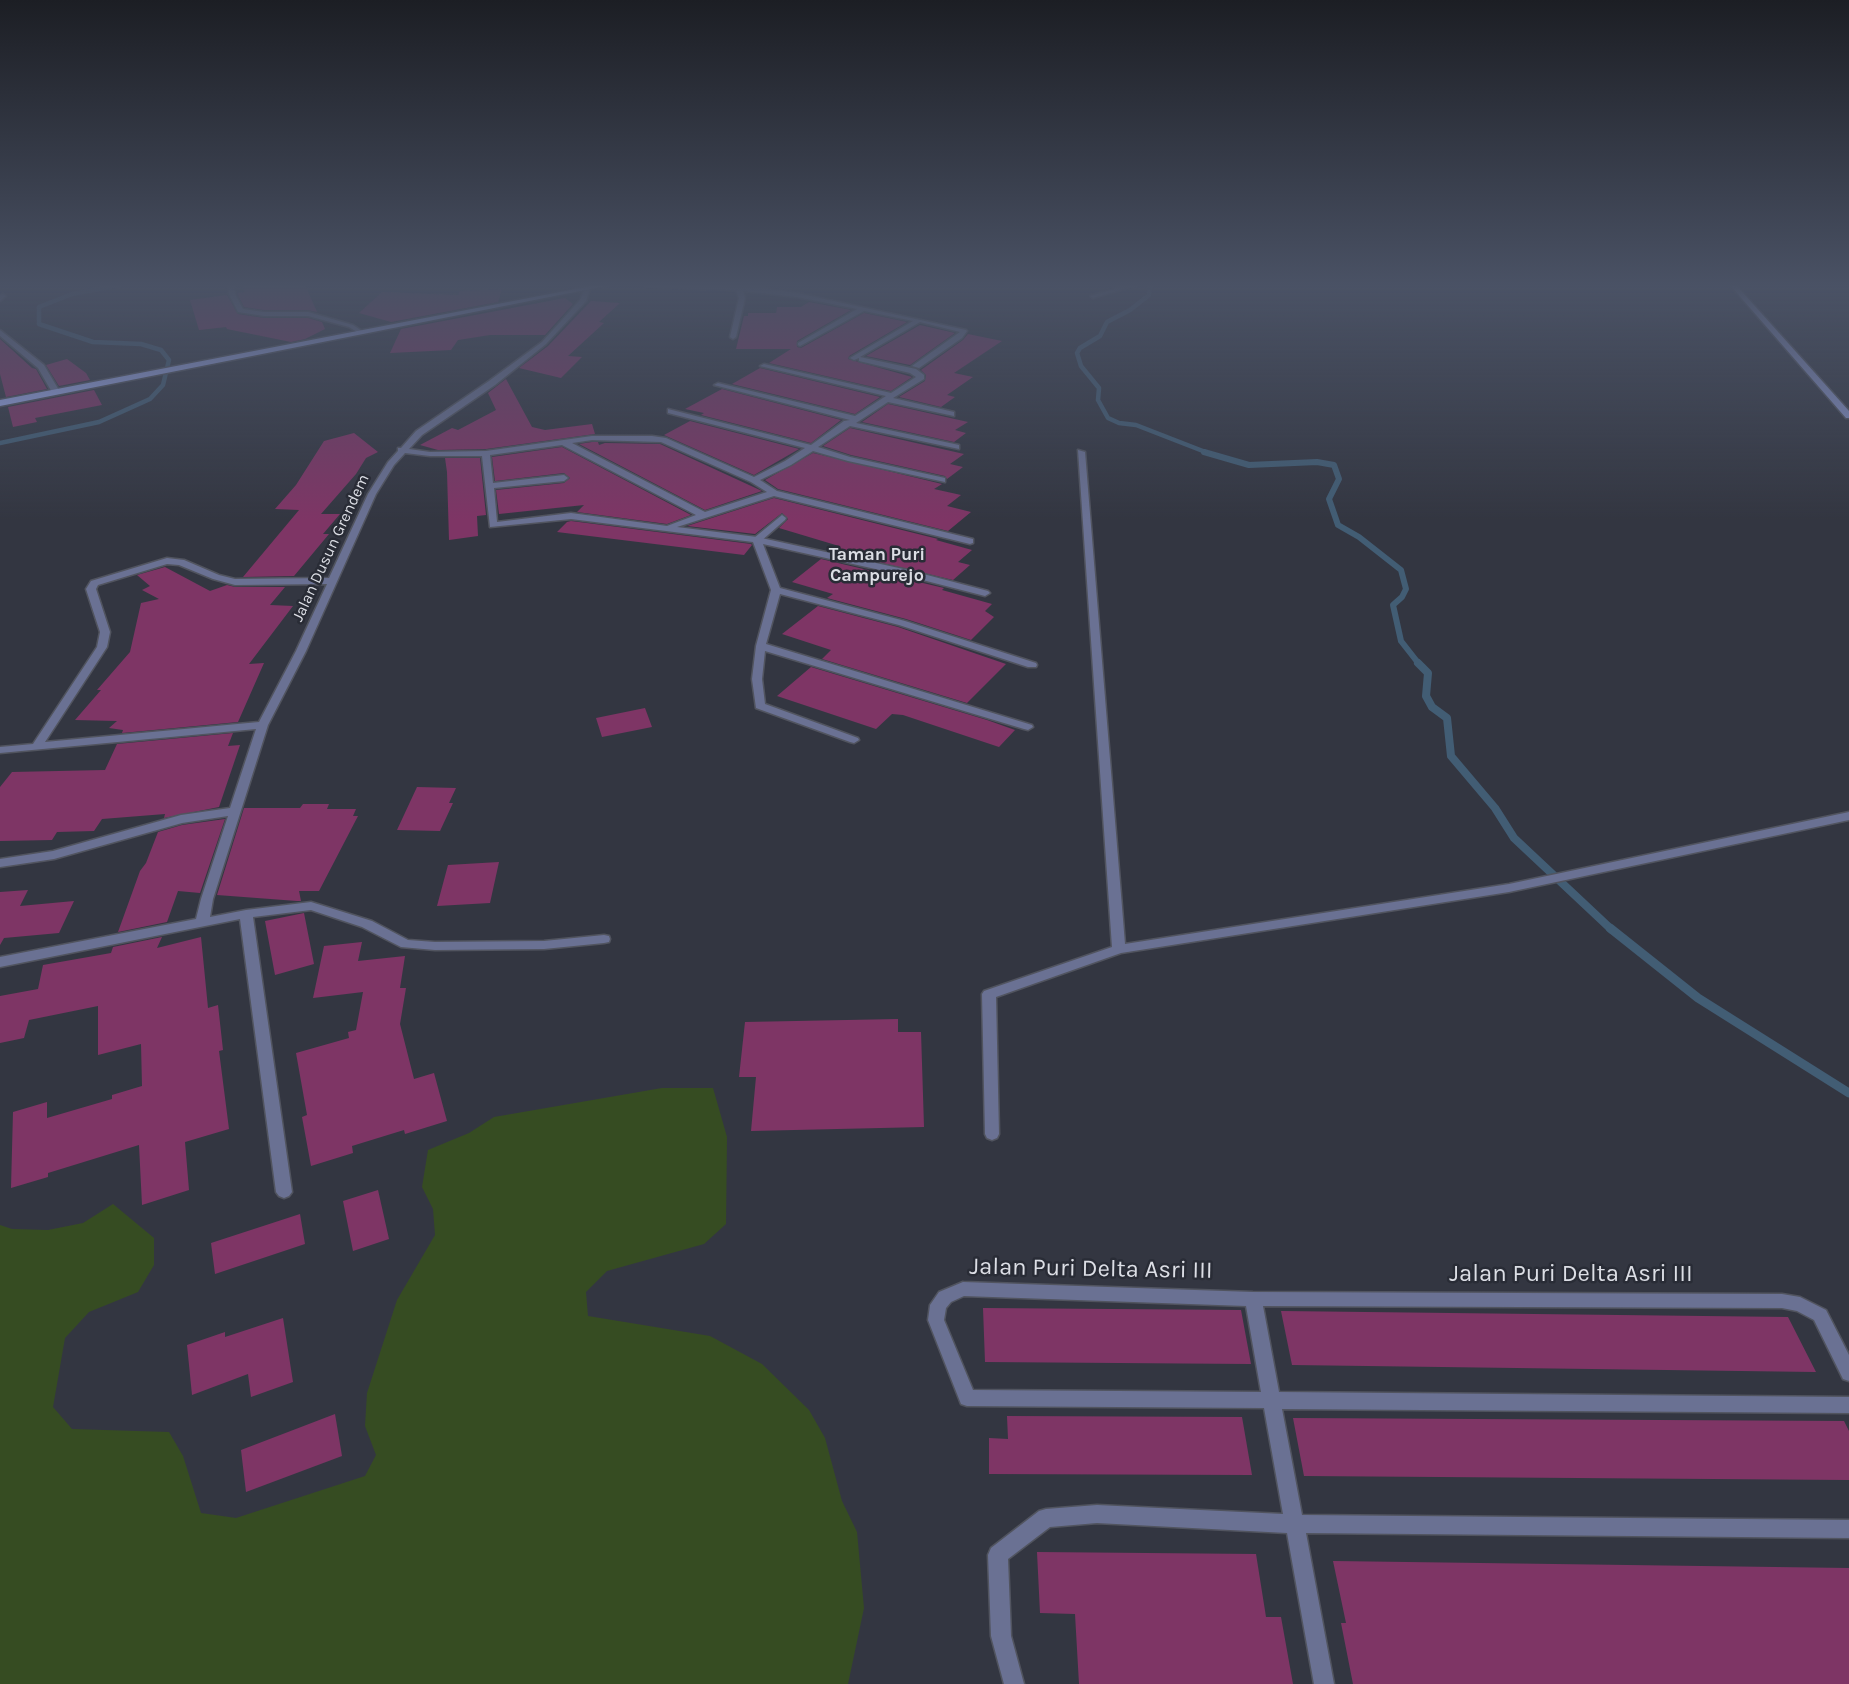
<!DOCTYPE html>
<html>
<head>
<meta charset="utf-8">
<style>
  body { margin:0 }
  canvas { display:block; background:#333641 }
</style>
</head>
<body>
<canvas width="1849" height="1684"></canvas>
<script>
const g = document.querySelector('canvas').getContext('2d');
g.lineJoin = 'round';
function paint(path, color) { g.fillStyle = color; g.fill(path, 'evenodd'); }
const shape = rows => new Path2D(rows.map(r => 'M' + r).join(''));
function strokePath(path, color, width, dash) { g.strokeStyle = color; g.lineWidth = width; g.lineCap = dash ? 'butt' : 'round'; g.setLineDash(dash || []); g.stroke(path); }
function label(font, color, halo, rows, align = 'center') {
  g.font = font + ' Karla,sans-serif'; g.lineWidth = 5; g.setLineDash([]); g.textBaseline = 'middle'; g.strokeStyle = halo; g.fillStyle = color; for (const [text, x, y, turn = 0] of rows) {
    g.save(); g.translate(x, y); g.rotate((+turn || 0) * Math.PI / 180); g.textAlign = isNaN(turn) ? turn : align; if (halo) g.strokeText(text, 0, 0); g.fillText(text, 0, 0); g.restore();
  }
}
const green = shape([
  [662,1088,713,1088,727,1137,726,1224,704,1244,607,1271,586,1292,588,1316,710,1336,762,1364,809,1410,825,1438,842,1501,857,1532,864,1608,848,1684,0,1684,0,1225,12,1229,48,1230,83,1223,113,1204,154,1238,154,1265,138,1292,89,1312,65,1338,53,1407,72,1429,169,1432,183,1456,201,1513,236,1518,365,1476,376,1455,365,1426,367,1393,397,1300,435,1235,433,1209,422,1187,428,1150,469,1133,494,1117]
]);
const streamFar3 = shape([
  [1150,285,1149,295,1130,310,1107,322,1100,336,1080,348,1077,353,1081,366,1099,388,1098,400,1108,418,1119,423,1136,425,1208,453],
  [0,443,99,422,150,399,163,385,169,360,161,350,141,344,93,342,39,324,39,307,72,294,120,285]
]);
const streamFar2 = shape([
  [1204,452,1249,465,1317,462,1334,465,1339,479,1329,499,1338,525,1359,537,1401,570,1406,589,1402,597,1393,605,1401,641,1419,664]
]);
const streamFar1 = shape([
  [1418,663,1428,673,1426,696,1432,707,1447,718,1451,756,1495,808,1514,838,1612,930]
]);
const stream = shape([
  [1610,928,1698,998,1849,1093]
]);
const building = shape([
  [242,285,305,285,317,312,308,310,264,310,244,307,237,293,245,292],
  [502,289,498,302,391,322,359,313,382,292,458,295,460,291],
  [227,295,238,314,264,318,308,318,322,322,325,329,305,339,291,342,227,329,226,327,199,330,190,300],
  [565,298,573,304,545,335,490,335,458,340,451,350,390,353,401,329],
  [591,301,620,303,599,322,604,323,568,356,582,357,561,378,519,368,548,346],
  [809,302,851,310,797,341,797,347,801,348,864,313,907,322,849,356,848,359,912,377,891,391,769,363,791,349,736,349,744,316,748,316,748,313,776,313,777,307,801,307],
  [920,325,955,333,910,365,866,356],
  [968,334,1002,341,954,373,973,377,947,395,955,397,941,407,899,397,925,381,926,375,921,370,963,340],
  [0,339,32,368,36,369,47,389,6,397,0,374],
  [67,359,86,373,90,380,59,386,46,365],
  [760,368,880,397,855,414,732,384],
  [506,379,532,427,545,430,592,424,595,434,486,449,438,450,420,445,452,428,458,430,496,410,488,393],
  [722,389,841,420,811,443,701,415,704,413,685,409],
  [94,390,102,405,35,418,37,422,13,427,8,407],
  [888,404,968,422,955,430,966,433,954,442,862,422],
  [690,421,799,449,754,475,664,435],
  [850,428,964,454,950,464,963,467,947,479,945,476,851,455,823,446],
  [354,433,378,452,366,458,356,474,321,514,340,514,323,534,329,534,294,576,243,577,299,510,275,509,296,485,324,441],
  [592,442,598,442,599,445,605,443,660,444,762,491,705,510,579,444],
  [562,447,691,515,667,524,577,512,584,505,499,514,496,490,564,483,570,478,564,473,495,481,492,457],
  [813,453,942,484,934,489,961,495,947,506,971,512,948,531,778,489,765,480],
  [445,458,480,458,486,515,477,516,478,536,449,540,447,472],
  [774,498,938,539,936,540,972,550,958,562,970,565,953,580,832,551,839,546,779,528,788,519,782,513,755,534,687,526],
  [571,521,751,544,752,545,744,555,557,532,567,522],
  [821,559,944,588,942,590,992,604,985,611,994,617,971,640,906,619,827,598,833,594,792,582],
  [165,567,210,591,227,585,235,587,285,587,270,605,293,606,249,664,264,663,238,722,122,733,123,730,109,728,117,721,75,720,101,690,97,690,130,652,141,603,159,599,142,590,150,586,137,575],
  [818,606,898,627,1006,664,967,703,822,659,831,650,782,634],
  [811,667,987,720,1015,730,999,747,903,715,892,714,876,729,777,696],
  [645,708,652,727,602,737,596,718],
  [233,733,228,746,240,745,219,807,164,818,165,814,102,819,94,831,57,832,52,840,0,841,0,787,12,772,105,770,117,744],
  [417,787,456,788,449,803,453,803,440,831,397,830],
  [303,804,329,804,327,809,356,809,353,816,358,816,319,891,299,891,301,901,297,901,217,895,244,808,300,808],
  [225,819,200,893,178,891,167,922,118,932,140,871,146,863,158,832,182,825],
  [499,862,490,903,437,906,448,865],
  [28,890,20,906,74,901,59,933,4,938,0,945,0,892],
  [304,913,314,964,275,975,265,921],
  [162,937,157,948,201,937,208,1008,218,1005,223,1050,219,1051,229,1129,185,1142,189,1190,142,1205,139,1145,48,1173,48,1177,11,1188,13,1112,47,1102,47,1118,112,1099,112,1095,142,1086,141,1044,98,1055,98,1006,29,1020,24,1038,0,1043,0,996,38,989,43,965,111,953,113,947],
  [362,942,358,961,405,956,400,988,406,988,400,1024,414,1079,434,1073,447,1121,405,1134,404,1130,352,1146,353,1153,311,1166,302,1117,307,1115,296,1053,349,1038,348,1032,356,1030,363,992,313,998,324,946],
  [898,1019,898,1032,921,1032,924,1127,751,1131,756,1077,739,1077,745,1022],
  [378,1190,389,1239,353,1251,343,1201],
  [300,1214,305,1244,215,1274,211,1243],
  [983,1308,1241,1310,1251,1364,985,1362],
  [1281,1311,1788,1317,1816,1372,1292,1365],
  [283,1318,293,1382,251,1397,248,1374,192,1395,187,1345,225,1332,225,1337],
  [335,1414,342,1456,246,1492,241,1450],
  [1007,1416,1242,1417,1252,1475,989,1474,989,1438,1008,1439],
  [1293,1418,1844,1421,1849,1431,1849,1480,1304,1476],
  [1037,1552,1256,1554,1266,1617,1281,1617,1293,1684,1079,1684,1075,1614,1040,1613],
  [1333,1561,1849,1568,1849,1684,1353,1684,1341,1623,1346,1623]
]);
const lane = shape([
  [228,285,234,285,235,294,243,309,264,312,308,312,353,325,365,333,360,334,349,327,308,316,264,316,238,312,229,294,228,285],
  [3,294,6,296,0,301,0,295,3,294],
  [0,330,44,365,60,392,59,394,53,394,38,368,0,336,0,330],
  [782,515,786,518,785,520,760,542,754,542,754,538,782,515]
]);
const street = shape([
  [644,285,755,287,797,293,966,330,967,331,962,338,919,368,912,366,960,332,920,322,860,357,916,369,924,375,924,379,893,398,954,412,954,416,888,402,856,423,959,445,959,449,850,426,818,447,850,457,945,478,945,482,848,461,813,451,791,465,760,480,777,491,973,539,973,543,970,544,774,496,677,527,757,537,908,570,988,591,990,593,985,596,907,576,763,544,780,588,905,621,1036,663,1037,665,1036,667,1028,667,899,625,780,594,766,644,1032,725,1033,727,1028,730,1024,729,765,651,762,679,765,704,858,738,859,740,854,743,850,742,756,708,752,679,756,646,771,590,753,542,571,519,490,527,482,456,430,456,405,453,394,465,376,494,306,651,268,725,213,899,210,917,246,910,311,902,372,921,408,940,435,942,544,941,604,935,609,936,610,939,609,942,604,943,544,949,435,950,401,947,362,927,311,910,253,917,292,1192,289,1196,284,1198,279,1196,276,1192,240,919,0,967,0,957,196,919,201,899,228,816,182,823,54,859,0,867,0,859,53,851,181,815,230,808,256,729,0,753,0,747,33,744,97,647,100,632,86,589,91,581,167,558,184,560,219,575,235,579,329,578,368,494,388,462,398,451,398,448,401,448,416,431,489,381,542,342,580,300,585,288,590,289,586,301,546,344,495,385,422,435,409,449,430,452,486,451,592,436,652,436,666,438,754,477,785,461,805,448,668,413,668,409,811,445,844,421,850,420,714,385,718,383,855,416,886,396,760,366,764,364,891,393,916,377,910,373,859,361,859,358,854,360,850,358,913,321,864,311,800,346,798,345,798,343,857,309,797,297,743,291,745,298,736,337,733,339,730,337,739,298,736,290,647,287,644,285],
  [592,440,661,442,751,482,767,492,705,512,572,443,592,440],
  [562,445,696,515,667,526,571,513,497,522,494,488,564,481,568,478,564,475,493,483,490,455,562,445],
  [167,564,179,565,213,579,235,585,327,584,296,651,259,722,45,742,107,647,110,632,96,589,98,585,167,564],
  [1128,285,1137,285,1093,298,1090,296,1128,285],
  [1078,450,1085,452,1125,944,1509,884,1849,812,1849,820,1509,892,1121,953,996,997,999,1134,997,1138,992,1140,987,1138,985,1134,982,994,984,991,1112,947,1078,450],
  [963,1282,1253,1292,1782,1294,1800,1297,1826,1310,1849,1355,1849,1381,1843,1379,1814,1320,1797,1311,1782,1308,1263,1306,1279,1392,1849,1397,1849,1413,1282,1409,1302,1515,1849,1520,1849,1538,1306,1533,1334,1684,1314,1684,1287,1533,1097,1523,1050,1527,1008,1559,1011,1636,1024,1684,1004,1684,991,1636,988,1555,991,1548,1039,1511,1046,1509,1097,1505,1283,1514,1264,1408,967,1406,961,1404,928,1320,930,1305,939,1292,963,1282],
  [964,1296,1246,1306,1261,1392,973,1390,944,1320,946,1308,951,1302,964,1296]
]);
const secondary = shape([
  [1730,285,1736,285,1849,411,1849,418,1846,418,1730,285]
]);
const primary = shape([
  [596,285,610,285,0,406,0,400,596,285]
]);
const farStreetnames = [
  ["Jalan Dusun Grendem",331,548,-65]
];
const farNeighbourhoodnames = [
  ["Taman Puri",877,555],
  ["Campurejo",877,576]
];
const nearStreetnames = [
  ["Jalan Puri Delta Asri III",1091,1269,1],
  ["Jalan Puri Delta Asri III",1571,1274]
];
paint(green, '#364c22');
strokePath(streamFar3, '#425d74', 4.5);
strokePath(streamFar2, '#425d74', 6);
strokePath(streamFar1, '#425d74', 8);
strokePath(stream, '#425d74', 9);
paint(building, '#7e3565');
strokePath(lane, '#51545f', 3);
strokePath(street, '#51545f', 3);
strokePath(secondary, '#51545f', 3);
strokePath(primary, '#51545f', 3);
paint(lane, '#6a7193');
paint(street, '#6a7193');
paint(secondary, '#8792c7');
paint(primary, '#9dabef');
const sky = g.createLinearGradient(0, 0, 0, 520);
sky.addColorStop(0, '#1c1e24');
sky.addColorStop(0.55, '#4a5265');
sky.addColorStop(1, '#4a526500');
g.fillStyle = sky;
g.fillRect(0, 0, 1849, 520);
label('16px', '#dcdee5', '#292c36', farStreetnames);
label('bold 18px', '#dcdee5', '#292c36', farNeighbourhoodnames);
label('24px', '#dcdee5', '#292c36', nearStreetnames);
</script>
</body>
</html>
